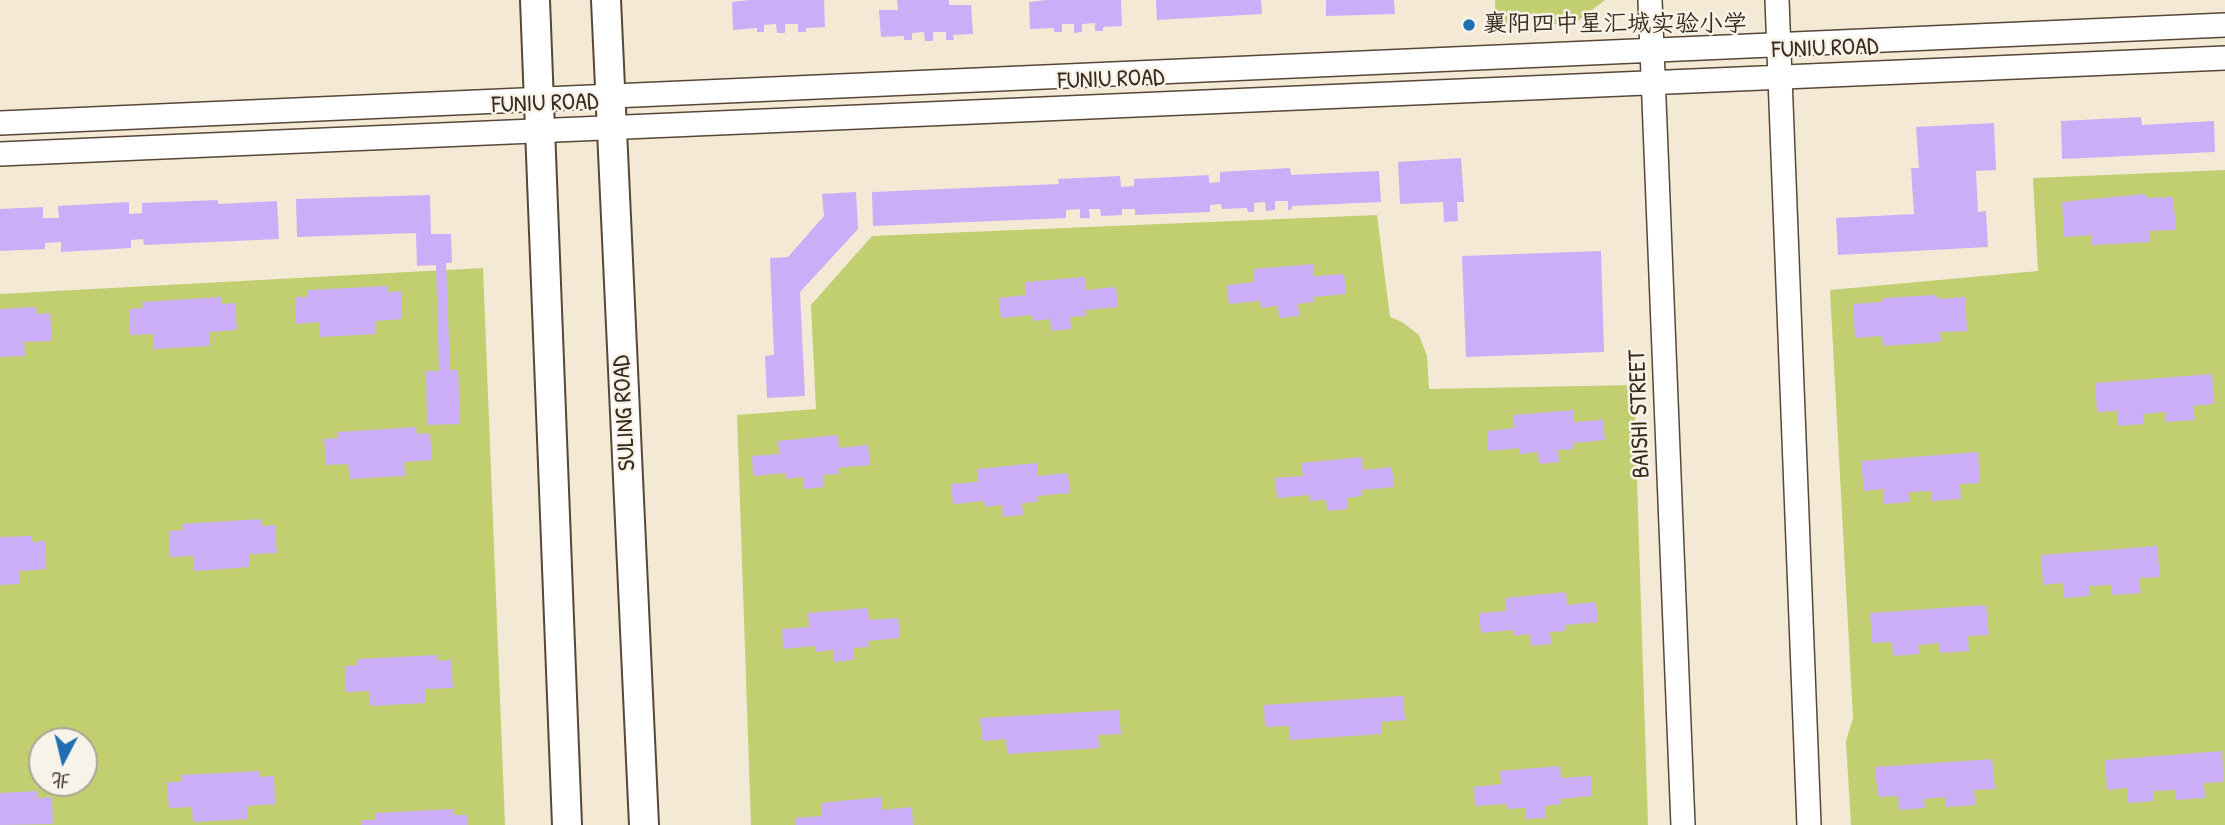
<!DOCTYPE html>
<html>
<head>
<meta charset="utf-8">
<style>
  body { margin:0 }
  #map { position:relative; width:2225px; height:825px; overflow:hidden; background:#f4e9d4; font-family:"Patrick Hand","LXGW WenKai TC",sans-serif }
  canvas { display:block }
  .north { position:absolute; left:28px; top:727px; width:70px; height:70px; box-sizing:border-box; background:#f7f3e8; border:2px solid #aca397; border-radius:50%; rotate:187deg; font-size:19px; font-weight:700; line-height:28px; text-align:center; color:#3b2a1e }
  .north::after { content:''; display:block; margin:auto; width:24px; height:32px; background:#1f6fb2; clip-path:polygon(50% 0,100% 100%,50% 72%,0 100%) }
</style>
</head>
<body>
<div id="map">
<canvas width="2225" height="825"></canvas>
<div class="north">北</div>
</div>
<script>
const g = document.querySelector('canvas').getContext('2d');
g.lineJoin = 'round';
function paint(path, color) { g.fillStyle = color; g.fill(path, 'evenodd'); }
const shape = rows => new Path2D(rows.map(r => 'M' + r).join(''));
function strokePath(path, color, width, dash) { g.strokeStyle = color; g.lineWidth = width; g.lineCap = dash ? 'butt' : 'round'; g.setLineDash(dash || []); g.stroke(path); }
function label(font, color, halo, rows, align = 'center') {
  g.font = font + ' "Patrick Hand","LXGW WenKai TC",sans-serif'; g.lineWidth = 5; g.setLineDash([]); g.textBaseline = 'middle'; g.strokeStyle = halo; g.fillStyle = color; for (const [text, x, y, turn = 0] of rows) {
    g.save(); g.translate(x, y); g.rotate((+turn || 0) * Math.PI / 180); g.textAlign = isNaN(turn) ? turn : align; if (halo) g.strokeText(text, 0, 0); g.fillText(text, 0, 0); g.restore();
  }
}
const green = shape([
  [1495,0,1605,0,1575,23,1541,25,1517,10,1517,26,1496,27],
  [2225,170,2225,825,1851,825,1846,741,1853,718,1830,290,2038,271,2033,178],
  [1377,215,1390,317,1402,322,1419,335,1427,356,1429,389,1634,385,1648,825,751,825,737,415,816,409,811,305,872,236],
  [483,268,505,825,0,825,0,294],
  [42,741,84,741,84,783,42,783]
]);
const building = shape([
  [750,0,824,0,825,27,806,28,806,32,798,32,798,24,785,24,785,33,777,33,776,24,764,25,764,32,757,32,757,28,733,30,732,2],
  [897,0,949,0,949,5,971,5,973,34,953,35,954,40,946,40,946,32,933,32,933,41,925,41,924,32,912,33,912,40,904,40,904,36,881,37,879,10,898,10],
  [1047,0,1121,0,1122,26,1103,27,1103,31,1095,31,1095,23,1082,24,1082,32,1074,33,1074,24,1062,24,1062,32,1054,32,1054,28,1030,29,1029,2],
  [1156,0,1261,0,1262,14,1157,20],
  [1326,0,1394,0,1395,14,1326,16],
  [2141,117,2142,125,2214,121,2215,152,2062,159,2061,121],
  [1994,123,1996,170,1976,171,1978,212,1986,211,1988,247,1838,255,1836,218,1914,214,1911,168,1919,168,1916,127],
  [1461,158,1464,202,1457,202,1458,221,1444,222,1443,202,1400,204,1398,162],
  [1290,168,1291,175,1379,171,1381,202,1292,206,1292,209,1288,210,1288,201,1275,201,1275,210,1266,211,1265,202,1254,203,1254,212,1248,212,1247,208,1222,209,1221,204,1210,205,1210,212,1135,215,1135,209,1122,209,1122,215,1101,216,1100,209,1089,209,1090,218,1080,218,1080,209,1066,210,1066,218,873,226,872,192,1059,184,1058,179,1120,176,1121,187,1134,186,1134,179,1209,175,1209,183,1220,182,1220,172],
  [856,192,858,229,800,292,805,396,767,398,765,356,774,355,770,258,788,257,824,216,822,194],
  [2144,194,2148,198,2173,197,2176,230,2149,231,2150,242,2092,245,2091,235,2064,237,2062,202],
  [430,195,431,234,451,234,452,263,446,263,450,370,458,370,460,424,427,425,426,371,439,371,436,265,417,266,416,233,297,237,296,199],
  [218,200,218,204,277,201,279,239,144,245,143,239,131,240,131,248,61,252,61,242,45,243,45,249,0,251,0,209,43,207,43,218,59,218,58,206,129,202,129,214,142,213,142,203],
  [1601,251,1604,352,1466,357,1462,256],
  [1314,264,1314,276,1344,274,1346,294,1313,297,1314,302,1298,304,1299,316,1279,318,1278,306,1261,308,1260,301,1229,304,1227,285,1254,282,1253,269],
  [1085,277,1086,290,1116,287,1118,307,1085,310,1086,316,1070,317,1071,329,1051,331,1050,319,1033,321,1032,315,1001,318,999,298,1026,295,1025,282],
  [387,286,387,292,401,291,402,319,375,321,375,334,320,337,319,322,296,324,295,297,308,297,308,290],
  [1935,295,1939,299,1965,297,1967,331,1940,332,1941,342,1883,346,1882,336,1855,338,1853,304,1881,302,1885,298],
  [221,297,221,304,235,303,237,330,209,332,210,346,154,349,153,334,130,335,129,309,143,308,142,302],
  [36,307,37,314,50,313,52,341,24,342,25,356,0,357,0,309],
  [2212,374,2214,404,2193,406,2195,420,2165,422,2165,412,2143,414,2144,424,2118,426,2117,411,2097,412,2095,383],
  [1573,410,1574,422,1603,420,1605,440,1573,443,1574,449,1558,450,1559,462,1539,464,1538,452,1520,454,1520,448,1488,451,1487,431,1514,428,1513,415],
  [416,427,417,434,430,433,432,460,404,462,405,476,350,479,348,464,326,465,324,439,338,438,338,432],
  [838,435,839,448,868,445,870,465,838,468,839,474,823,475,824,487,804,489,803,477,786,479,785,473,753,476,752,456,779,454,778,441],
  [1978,452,1980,483,1960,484,1961,499,1932,501,1931,491,1910,492,1910,502,1884,504,1883,489,1864,491,1861,461],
  [1362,457,1363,470,1392,467,1394,487,1362,490,1362,496,1347,498,1348,509,1327,511,1326,500,1309,501,1309,495,1277,498,1275,478,1303,476,1301,463],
  [1037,463,1038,476,1068,473,1070,493,1037,496,1038,502,1022,503,1023,515,1003,517,1002,505,985,507,984,501,953,504,951,484,978,482,977,469],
  [261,519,262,526,275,525,277,553,249,554,250,567,194,571,193,556,170,557,169,531,183,530,182,524],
  [31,536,31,542,45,541,46,569,19,571,19,584,0,585,0,537],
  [2157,546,2160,577,2139,578,2141,593,2111,595,2111,585,2089,586,2090,596,2064,598,2063,583,2043,585,2041,555],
  [1566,592,1567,605,1596,602,1598,622,1565,625,1566,631,1550,632,1551,644,1531,646,1530,634,1513,636,1513,630,1481,633,1479,613,1506,611,1505,598],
  [1986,605,1989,635,1968,636,1969,651,1940,653,1940,643,1918,645,1919,654,1893,656,1892,642,1872,643,1870,613],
  [868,608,869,620,898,618,900,638,868,641,869,647,853,648,854,660,834,662,833,650,815,652,815,646,783,649,782,629,809,627,808,613],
  [437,655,438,661,451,660,453,688,425,689,426,703,370,706,369,691,346,692,345,666,358,665,358,659],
  [1403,696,1405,720,1381,722,1382,734,1290,740,1289,726,1265,727,1264,705],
  [1119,710,1121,734,1098,735,1099,748,1007,754,1006,739,982,741,980,718],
  [2222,751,2224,782,2204,783,2205,798,2175,800,2175,790,2153,791,2154,801,2128,803,2127,788,2107,790,2105,760],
  [1992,759,1995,789,1974,790,1976,805,1946,807,1946,797,1924,799,1925,808,1899,810,1898,796,1878,797,1875,767],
  [1560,766,1561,778,1591,776,1592,796,1560,799,1561,804,1545,806,1546,818,1526,819,1525,808,1508,809,1507,804,1475,806,1474,787,1501,784,1500,771],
  [260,771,260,777,274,776,275,804,247,806,248,819,193,822,192,807,169,808,167,782,181,782,181,775],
  [38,791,38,798,52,797,53,824,0,825,0,793],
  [881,797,882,810,912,807,913,825,795,825,795,818,822,816,821,803],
  [454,809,454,815,468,815,468,825,362,825,361,820,375,820,375,813]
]);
const minor = shape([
  [1650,0,1683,825],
  [1777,0,1809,825],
  [0,123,2225,25],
  [0,154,2225,58]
]);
const major = shape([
  [535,0,567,825],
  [606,0,644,825]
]);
const markers = [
  [1469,25,7,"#1f6fb2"]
];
const poiNames = [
  ["襄阳四中星汇城实验小学",1483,25]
];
const streetNames = [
  ["FUNIU ROAD",1825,49,-2],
  ["FUNIU ROAD",1111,80,-2],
  ["FUNIU ROAD",545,104,-2],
  ["SULING ROAD",625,413,-93],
  ["BAISHI STREET",1640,414,-92]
];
paint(green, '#c1cf71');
paint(building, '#ccaef8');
strokePath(minor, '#574739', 26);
strokePath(major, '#574739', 32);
strokePath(minor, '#fff', 23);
strokePath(major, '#fff', 28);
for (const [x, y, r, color] of markers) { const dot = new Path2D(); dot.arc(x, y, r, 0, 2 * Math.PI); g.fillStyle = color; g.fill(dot); strokePath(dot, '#f7f3e8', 2.5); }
label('24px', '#3b2a1e', '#f7f3e8', poiNames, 'left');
label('24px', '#3b2a1e', '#f7f3e8', streetNames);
</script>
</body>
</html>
